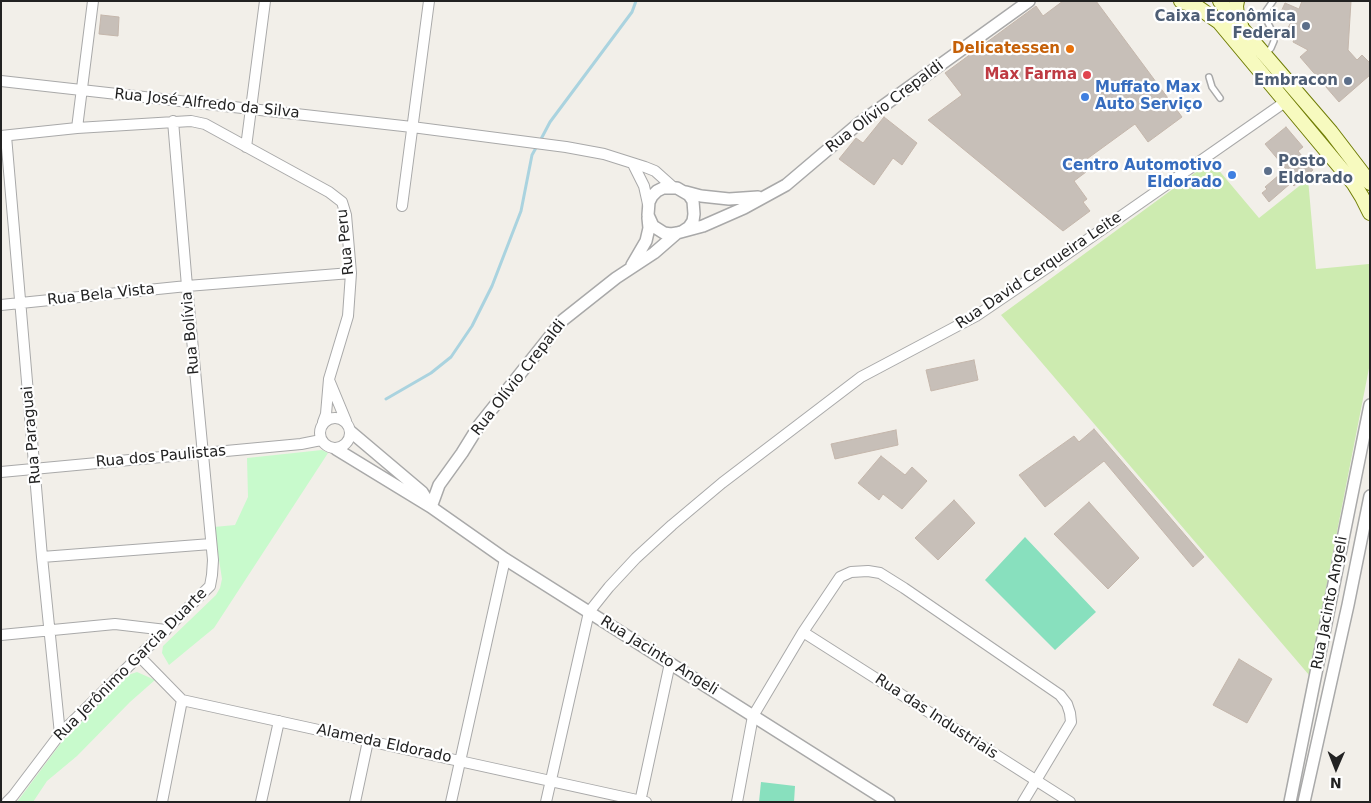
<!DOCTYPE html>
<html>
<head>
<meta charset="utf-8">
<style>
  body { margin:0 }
  #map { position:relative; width:1371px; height:803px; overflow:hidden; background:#f2efe9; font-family:"DejaVu Sans",sans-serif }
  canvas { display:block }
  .frame { position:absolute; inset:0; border:2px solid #222; pointer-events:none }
  .north { position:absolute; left:1311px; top:743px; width:50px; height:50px; -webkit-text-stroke:4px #fff; paint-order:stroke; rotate:181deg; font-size:14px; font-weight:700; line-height:20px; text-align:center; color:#222 }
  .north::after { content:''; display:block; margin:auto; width:18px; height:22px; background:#222; clip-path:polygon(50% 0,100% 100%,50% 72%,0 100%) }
</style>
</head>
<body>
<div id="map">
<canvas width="1371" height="803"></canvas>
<div class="frame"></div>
<div class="north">N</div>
</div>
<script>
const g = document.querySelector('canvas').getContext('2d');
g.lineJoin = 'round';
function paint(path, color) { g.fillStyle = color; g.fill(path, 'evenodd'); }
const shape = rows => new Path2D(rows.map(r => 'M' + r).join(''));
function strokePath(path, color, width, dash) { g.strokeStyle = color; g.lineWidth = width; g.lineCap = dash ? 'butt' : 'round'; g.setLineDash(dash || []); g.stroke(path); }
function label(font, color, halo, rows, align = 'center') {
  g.font = font + ' "DejaVu Sans",sans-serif'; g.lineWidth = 4.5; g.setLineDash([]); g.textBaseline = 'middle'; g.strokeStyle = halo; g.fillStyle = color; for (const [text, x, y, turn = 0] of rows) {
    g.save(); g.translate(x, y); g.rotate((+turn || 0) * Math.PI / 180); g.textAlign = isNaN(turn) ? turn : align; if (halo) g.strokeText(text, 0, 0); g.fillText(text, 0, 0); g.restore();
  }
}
const grass = shape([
  [1211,161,1259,218,1308,179,1316,269,1369,264,1370,363,1309,675,1001,315]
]);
const park = shape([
  [322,450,328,453,214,628,169,665,162,653,163,646,216,595,220,588,222,579,214,527,235,525,248,497,247,458],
  [137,672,155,680,130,702,77,756,47,781,33,802,17,802,61,743,72,731,128,675]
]);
const pitch = shape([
  [1025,537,1096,612,1055,650,985,580],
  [761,782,795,786,794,802,759,802]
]);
const stream = shape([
  [540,141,550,122,632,12,636,1],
  [386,399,431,373,451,357,472,326,492,286,521,211,532,155,537,146]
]);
const building = shape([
  [1063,1,1096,1,1182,117,1148,142,1135,124,1080,164,1086,172,1074,181,1087,199,1083,202,1090,211,1063,231,928,120,962,95,945,73,1036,6,1043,16,1063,1],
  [1302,1,1351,1,1348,50,1357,60,1362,55,1370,63,1370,75,1339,102,1300,57,1308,50,1293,42,1295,36,1286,32,1292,20,1280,14,1285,3,1299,9,1302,1],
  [101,15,119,17,118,36,99,34,101,15],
  [884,117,917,143,902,165,893,158,874,185,839,159,856,138,863,143,884,117],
  [1286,127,1303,147,1298,151,1313,170,1294,186,1291,183,1269,202,1262,193,1267,189,1265,187,1286,169,1265,144,1286,127],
  [974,360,978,380,931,391,926,370,974,360],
  [1094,429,1204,557,1193,567,1104,461,1045,507,1019,475,1074,436,1079,442,1094,429],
  [896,430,898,445,835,459,831,444,896,430],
  [881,456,905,475,912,467,927,481,902,509,883,494,879,500,858,483,881,456],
  [954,500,975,523,938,560,915,538,954,500],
  [1089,502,1139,558,1108,589,1054,534,1089,502],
  [1239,659,1272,679,1247,723,1213,705,1239,659]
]);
const service = shape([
  [1265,55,1271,48,1274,41,1272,31,1266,19,1266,11,1273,1],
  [1209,77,1212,87,1220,98]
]);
const minor = shape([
  [1,81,412,127,566,147,604,154,645,167,655,171,674,188],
  [77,128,93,1],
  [1,136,77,128,191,121,205,124,329,192,342,202,346,215,351,273,348,316,329,379,326,414,323,422],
  [6,136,42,557,60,734],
  [246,147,265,1],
  [633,164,644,186,648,204],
  [402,206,429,1],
  [1,305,187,286,351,273],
  [329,380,346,421],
  '320 433a15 15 0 1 1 30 0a15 15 0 1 1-30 0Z',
  [1,472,301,444,321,440],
  [42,557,211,544],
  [803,632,1070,802],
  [1,635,115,624,166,630],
  [139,656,182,700,646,802],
  [7,802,13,796,60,734,210,586,212,575,213,560,187,286,173,121],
  [162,802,182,700],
  [261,802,279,721],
  [355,802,368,741],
  [451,802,505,559],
  [546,802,589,612,609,587,636,558,672,525,722,483,861,377,976,316,1054,263,1285,102],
  [640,802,670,663],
  [737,802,753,716,803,632,840,577,851,572,868,571,880,573,904,588,1060,695,1067,704,1070,713,1071,722,1023,802]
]);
const tertiary = shape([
  [686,192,701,196,729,199,758,197],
  [683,231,689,227,693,221,694,214,693,201,689,195,677,188,663,188,657,191,652,196,649,202,648,215,653,226,664,233,671,234,677,233,703,226,744,208,786,185,858,124,1029,1],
  [632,265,646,241,649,228,648,218],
  [351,432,422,492,430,505],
  [336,449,431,507,505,559,889,802],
  [431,507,439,485,462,453,480,424,563,320,616,278,654,253,677,233],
  [1290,802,1370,405],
  [1304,802,1348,605,1370,496]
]);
const secondary = shape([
  [1181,1,1196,6,1219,22,1354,184,1362,197,1370,213],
  [1220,1,1227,11,1331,132,1370,183],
  [1237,1,1236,6,1237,16,1241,25]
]);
const markers = [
  [1306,26,5,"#5c6f8a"],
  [1070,49,5,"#e8710a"],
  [1087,75,5,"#e0444e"],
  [1348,81,5,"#5c6f8a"],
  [1085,97,5,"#3f7fe0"],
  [1268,171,5,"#5c6f8a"],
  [1232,175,5,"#3f7fe0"]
];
const serviceNames = [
  ["Caixa Econômica",1296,17],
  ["Federal",1296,34],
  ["Embracon",1338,81],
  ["Posto",1278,162,"left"],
  ["Eldorado",1278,179,"left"]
];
const foodNames = [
  ["Delicatessen",1060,49]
];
const healthNames = [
  ["Max Farma",1077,75]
];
const shopNames = [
  ["Muffato Max",1095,88],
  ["Auto Serviço",1095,105],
  ["Centro Automotivo",1222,166,"right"],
  ["Eldorado",1222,183,"right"]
];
const streetNames = [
  ["Rua José Alfredo da Silva",207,104,6],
  ["Rua Olívio Crepaldi",885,107,-37],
  ["Rua Peru",346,242,-96],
  ["Rua David Cerqueira Leite",1039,271,-34],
  ["Rua Bela Vista",101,295,-6],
  ["Rua Bolívia",191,333,-95],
  ["Rua Olívio Crepaldi",519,378,-52],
  ["Rua Paraguai",32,435,-95],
  ["Rua dos Paulistas",161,457,-5],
  ["Rua Jacinto Angeli",1330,603,-79],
  ["Rua Jacinto Angeli",659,656,32],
  ["Rua Jerônimo Garcia Duarte",131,665,-45],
  ["Rua das Industriais",936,717,33],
  ["Alameda Eldorado",384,744,12]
];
paint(grass, '#cdebb0');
paint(park, '#c8facc');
paint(pitch, '#88e0be');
strokePath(stream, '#aad3df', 3);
paint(building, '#c7bfb8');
strokePath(building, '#c4b6ab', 1);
strokePath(service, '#a9a9a9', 8);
strokePath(minor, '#a9a9a9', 12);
strokePath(tertiary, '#a9a9a9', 14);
strokePath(secondary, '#707d05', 16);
strokePath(service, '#fff', 5);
strokePath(minor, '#fff', 10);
strokePath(tertiary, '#fff', 11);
strokePath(secondary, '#f7fabf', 14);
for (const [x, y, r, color] of markers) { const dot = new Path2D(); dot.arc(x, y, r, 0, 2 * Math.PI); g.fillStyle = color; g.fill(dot); strokePath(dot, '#fff', 2); }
label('bold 15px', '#4e5e75', '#fff', serviceNames, 'right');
label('bold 15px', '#c56008', '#fff', foodNames, 'right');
label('bold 15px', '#be3a42', '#fff', healthNames, 'right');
label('bold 15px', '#366cbe', '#fff', shopNames, 'left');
label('15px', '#222', '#fff', streetNames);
</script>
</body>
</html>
